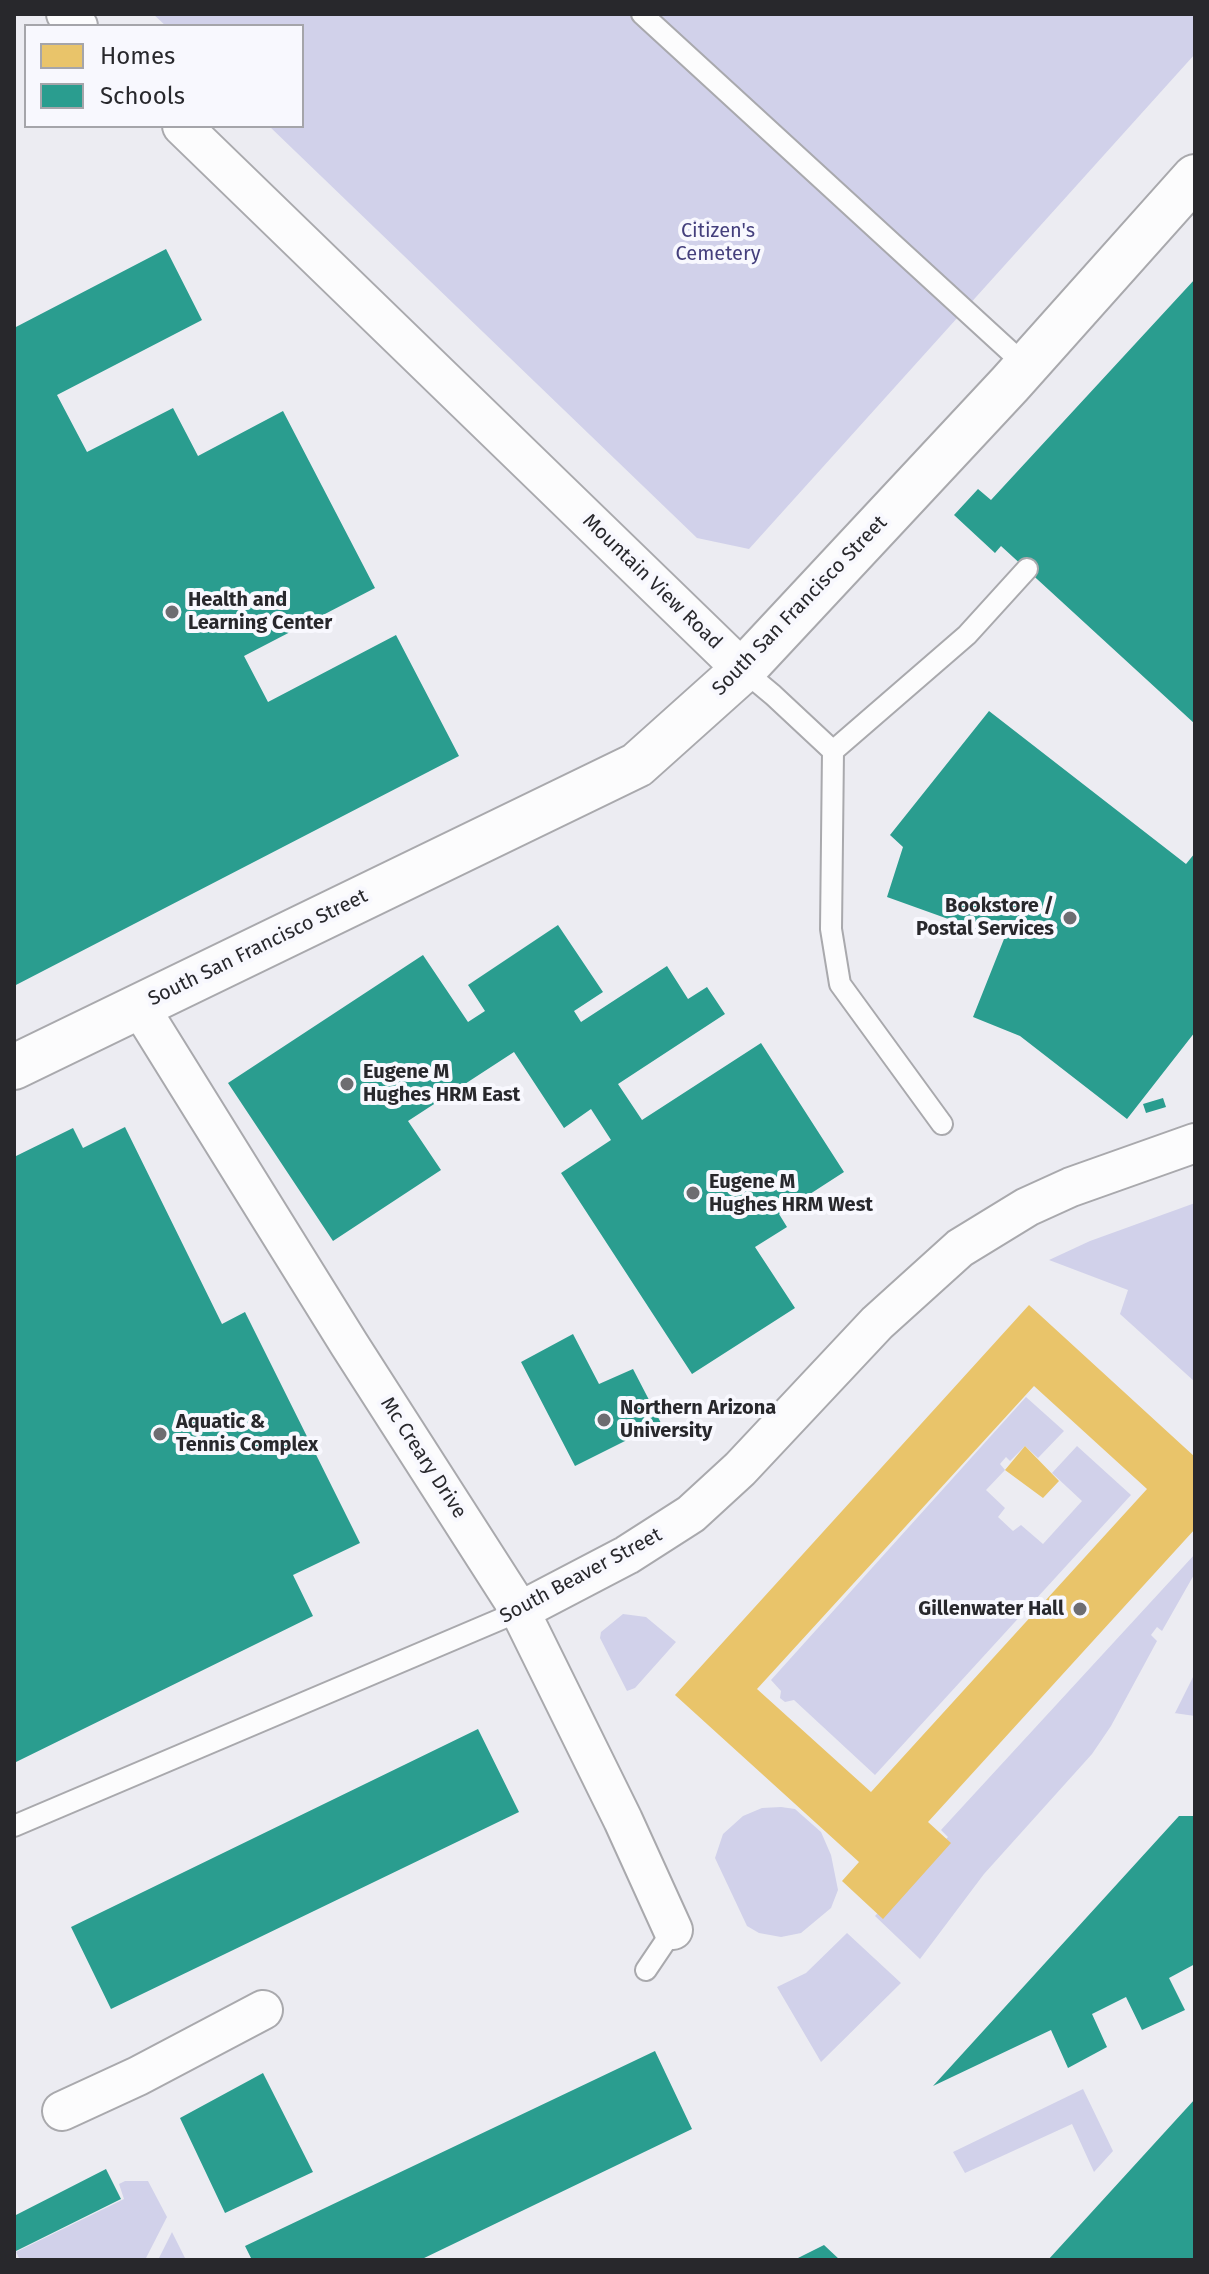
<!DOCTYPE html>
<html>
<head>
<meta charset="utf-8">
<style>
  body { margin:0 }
  #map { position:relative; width:1209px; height:2274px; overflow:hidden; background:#ececf2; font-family:"Fira Sans",sans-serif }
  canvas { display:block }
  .frame { position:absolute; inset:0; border:16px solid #28282c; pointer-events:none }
  .legend { position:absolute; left:24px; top:24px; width:280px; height:104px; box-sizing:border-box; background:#f8f8fe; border:2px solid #a5a5aa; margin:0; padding:10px 14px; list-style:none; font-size:24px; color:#28282c }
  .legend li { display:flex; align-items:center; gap:16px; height:40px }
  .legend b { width:40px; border:2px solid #a5a5aa }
</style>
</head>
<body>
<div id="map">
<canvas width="1209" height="2274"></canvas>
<div class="frame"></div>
<ul class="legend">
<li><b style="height:22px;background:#e9c46a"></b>Homes</li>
<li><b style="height:22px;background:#2a9d8f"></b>Schools</li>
</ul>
</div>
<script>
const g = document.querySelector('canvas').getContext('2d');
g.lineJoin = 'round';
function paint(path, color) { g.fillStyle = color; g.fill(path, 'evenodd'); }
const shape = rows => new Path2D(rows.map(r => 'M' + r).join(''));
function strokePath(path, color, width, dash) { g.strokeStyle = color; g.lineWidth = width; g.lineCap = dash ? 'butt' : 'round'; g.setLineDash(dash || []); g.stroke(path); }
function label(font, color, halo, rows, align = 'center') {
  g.font = font + ' "Fira Sans",sans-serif'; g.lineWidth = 8; g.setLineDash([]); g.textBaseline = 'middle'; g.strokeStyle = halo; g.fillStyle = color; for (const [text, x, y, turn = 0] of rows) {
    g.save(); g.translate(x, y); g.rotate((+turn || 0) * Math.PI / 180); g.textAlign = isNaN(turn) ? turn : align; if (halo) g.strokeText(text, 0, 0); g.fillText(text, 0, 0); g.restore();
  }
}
const green = shape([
  [153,14,1195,14,1195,54,749,549,697,538,269,126,302,126,302,26,166,26],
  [1195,1203,1195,1382,1120,1314,1128,1290,1049,1260,1090,1241],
  [1026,1397,1064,1431,1038,1458,1025,1446,1010,1461,1006,1457,1000,1464,1005,1470,986,1490,1005,1508,998,1517,1013,1531,1021,1525,1043,1544,1082,1501,1052,1473,1077,1446,1131,1495,875,1775,794,1700,785,1702,780,1698,781,1691,771,1680],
  [1195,1554,1195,1573,1162,1631,1157,1627,1151,1635,1157,1641,1111,1726,1092,1754,984,1874,920,1959,875,1916,948,1837,941,1830],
  [623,1614,646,1617,676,1642,635,1688,627,1691,600,1638,601,1632],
  [1195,1673,1195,1716,1174,1713,1175,1713],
  [781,1807,795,1809,821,1832,831,1855,838,1890,831,1908,801,1933,781,1937,759,1933,747,1926,715,1858,723,1834,743,1816,762,1808],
  [847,1933,901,1983,821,2062,777,1987,806,1973],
  [1083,2089,1113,2151,1094,2172,1072,2124,965,2173,953,2152],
  [125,2181,148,2181,167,2217,145,2260,20,2260,16,2252,124,2199,119,2184],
  [172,2232,186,2260,158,2260]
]);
const homes = shape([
  [1029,1305,1195,1457,1195,1529,928,1822,951,1843,883,1919,842,1881,859,1862,675,1695],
  [1034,1386,1147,1489,871,1792,757,1689],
  [1025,1446,1059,1481,1043,1498,1005,1470]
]);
const schools = shape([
  [166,249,202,320,57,395,87,452,173,408,198,456,283,411,375,588,244,656,268,702,396,635,459,756,14,986,14,328],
  [1195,279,1195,724,1001,546,995,553,954,515,978,489,991,500],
  [989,711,1186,864,1195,853,1195,1032,1127,1119,1020,1036,973,1017,1004,939,887,897,903,847,890,835],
  [558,925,603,992,574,1011,581,1022,667,966,688,999,707,987,725,1014,618,1084,642,1120,761,1043,844,1172,779,1214,787,1227,755,1247,795,1308,692,1374,561,1173,611,1140,591,1109,564,1128,514,1052,408,1121,441,1170,333,1241,228,1083,423,955,468,1022,485,1011,468,985],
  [1163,1098,1166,1107,1146,1113,1143,1104],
  [125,1127,222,1324,245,1312,360,1543,293,1575,313,1616,14,1763,14,1157,73,1128,83,1148],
  [573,1334,599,1384,633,1369,661,1423,575,1466,521,1362],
  [478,1729,519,1812,111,2009,71,1927],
  [1179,1816,1195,1816,1195,1964,1169,1978,1185,2010,1142,2030,1126,1997,1092,2014,1107,2047,1068,2068,1051,2030,933,2086],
  [655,2051,692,2129,420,2260,252,2260,245,2246],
  [263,2073,313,2172,225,2213,180,2118],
  [1195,2099,1195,2260,1048,2260],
  [106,2169,121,2199,14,2252,14,2216],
  [824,2245,840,2260,794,2260]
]);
const service = shape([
  [642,14,1026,366],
  [743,670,773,695,833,751,831,929,840,984,942,1124],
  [833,751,967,635,1027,569],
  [14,1826,520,1611],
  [646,1970,673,1930]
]);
const minor = shape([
  [66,14,78,26],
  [182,126,743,670],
  [139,1006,349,1344,520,1611,623,1820,673,1930],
  [520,1611,627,1555,691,1514,740,1469,877,1323,960,1248,1027,1207,1071,1187,1195,1143],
  [62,2111,138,2076,263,2010]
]);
const tertiary = shape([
  [14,1067,637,765,743,670,1010,384,1195,177]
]);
const markers = [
  [172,612,8,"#6d6d71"],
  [1070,918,8,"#6d6d71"],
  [347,1084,8,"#6d6d71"],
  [693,1193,8,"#6d6d71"],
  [604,1420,8,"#6d6d71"],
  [160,1434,8,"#6d6d71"],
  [1080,1609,8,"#6d6d71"]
];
const parkNames = [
  ["Citizen's",718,231],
  ["Cemetery",718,254]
];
const streetNames = [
  ["Mountain View Road",652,582,44],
  ["South San Francisco Street",800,606,-46],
  ["South San Francisco Street",258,948,-26],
  ["Mc Creary Drive",423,1458,57],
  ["South Beaver Street",581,1576,-28]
];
const poiNames = [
  ["Health and",188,600],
  ["Learning Center",188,623],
  ["Bookstore /",1054,906,"right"],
  ["Postal Services",1054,929,"right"],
  ["Eugene M",363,1072],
  ["Hughes HRM East",363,1095],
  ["Eugene M",709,1182],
  ["Hughes HRM West",709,1205],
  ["Northern Arizona",620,1408],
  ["University",620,1431],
  ["Aquatic &",176,1422],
  ["Tennis Complex",176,1445],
  ["Gillenwater Hall",1064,1609,"right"]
];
paint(green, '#d1d1ea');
paint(homes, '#e9c46a');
paint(schools, '#2a9d8f');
strokePath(service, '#a9a9ad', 24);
strokePath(minor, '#a9a9ad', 42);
strokePath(tertiary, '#a9a9ad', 48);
strokePath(service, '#fcfcfd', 20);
strokePath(minor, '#fcfcfd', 38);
strokePath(tertiary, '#fcfcfd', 44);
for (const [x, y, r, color] of markers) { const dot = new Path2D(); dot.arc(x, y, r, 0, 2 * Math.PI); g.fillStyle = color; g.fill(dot); strokePath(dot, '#f8f8fe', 3); }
label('20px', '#443f7c', '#f8f8fe', parkNames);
label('20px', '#28282c', '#f8f8fe', streetNames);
label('bold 20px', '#28282c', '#f8f8fe', poiNames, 'left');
</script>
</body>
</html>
